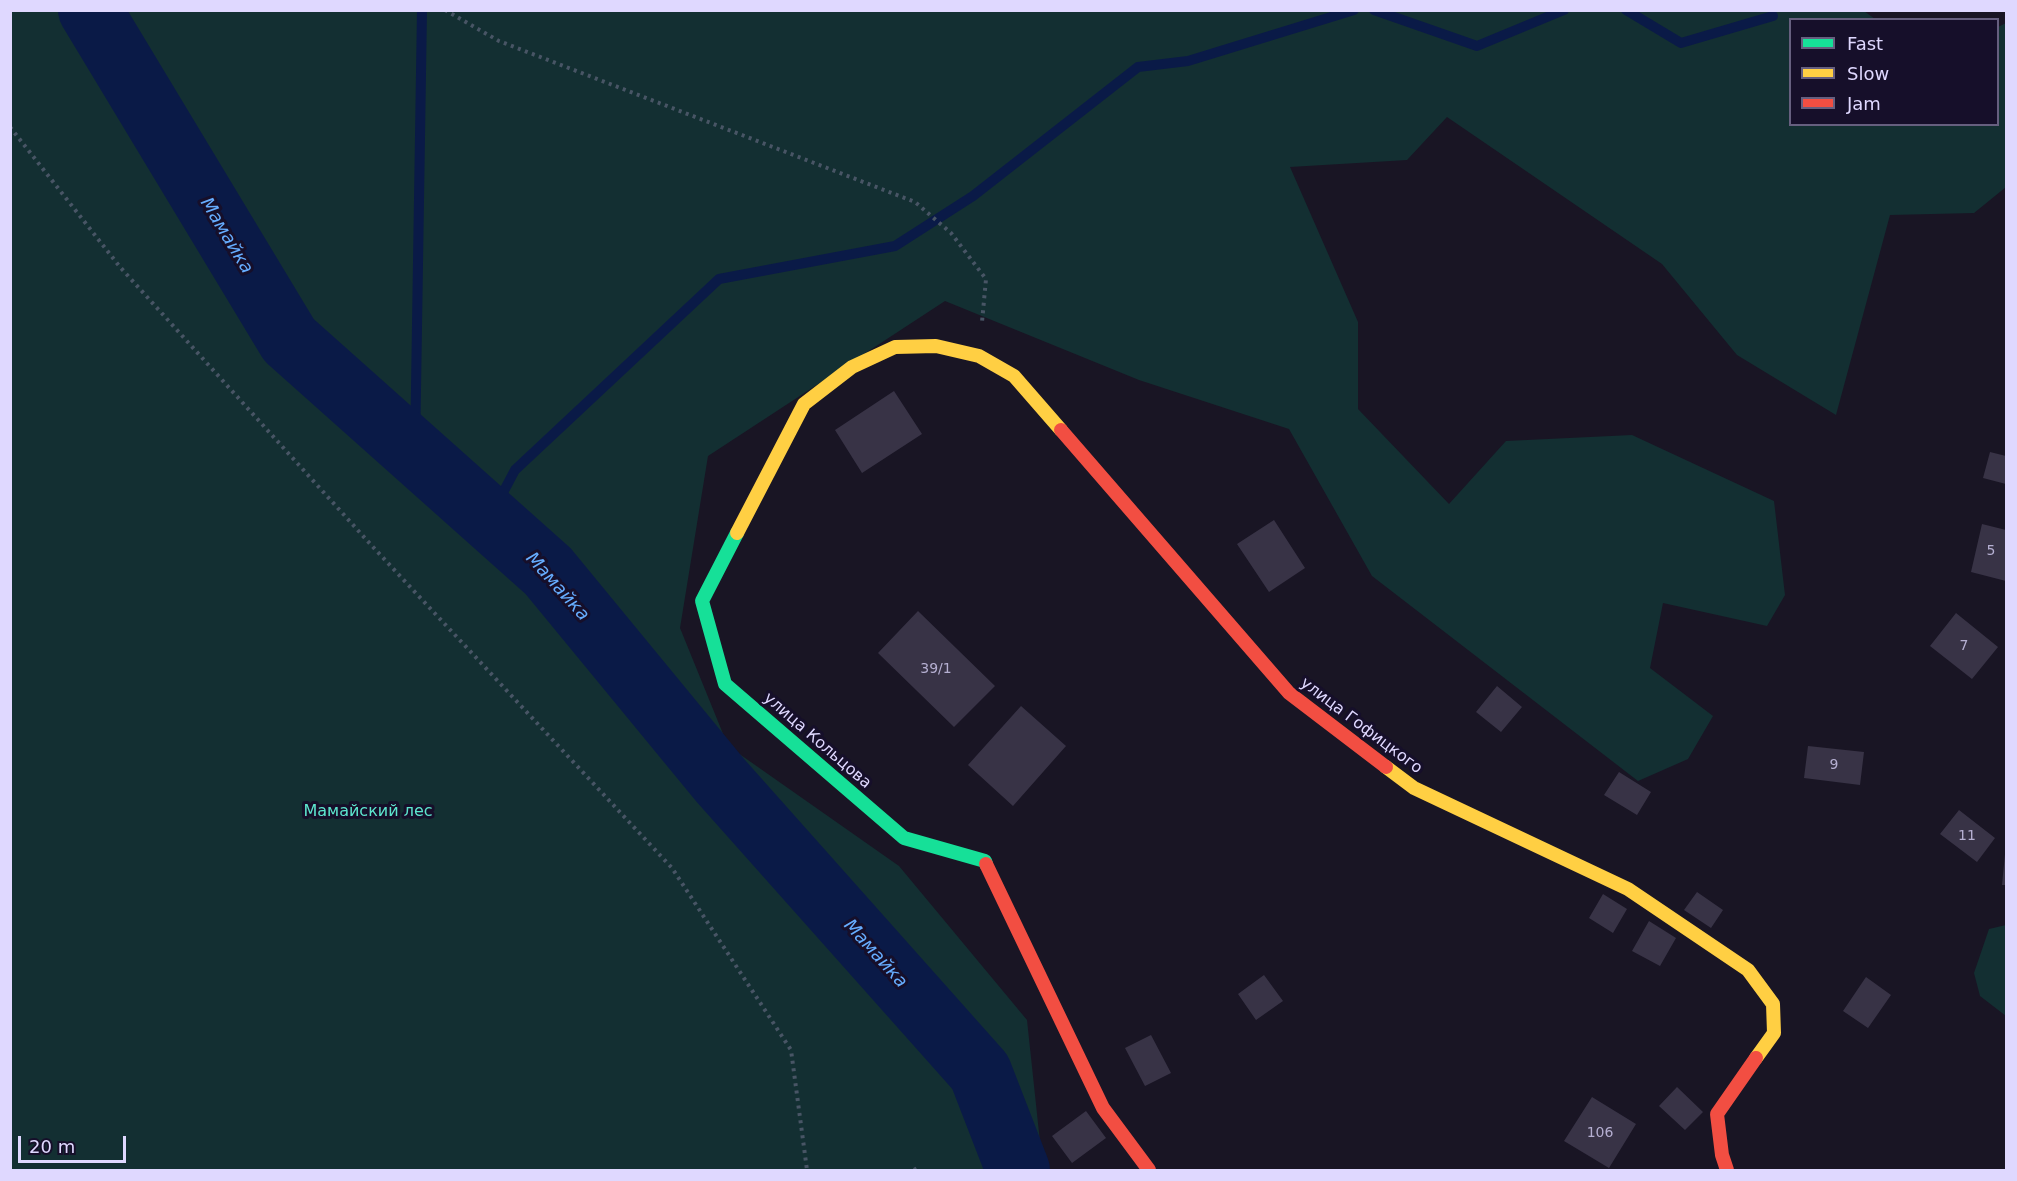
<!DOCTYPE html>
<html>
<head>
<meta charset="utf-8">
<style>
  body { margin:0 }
  #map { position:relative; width:2017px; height:1181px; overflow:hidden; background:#191524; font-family:"DejaVu Sans",sans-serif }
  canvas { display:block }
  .frame { position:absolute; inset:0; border:12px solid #dfd8ff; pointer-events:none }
  .legend { position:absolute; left:1789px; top:18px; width:210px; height:108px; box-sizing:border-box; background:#160f2a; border:2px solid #665f7f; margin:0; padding:8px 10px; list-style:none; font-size:18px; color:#dfd8ff }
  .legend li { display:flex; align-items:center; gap:12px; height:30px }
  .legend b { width:30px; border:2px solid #665f7f }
  .scale { position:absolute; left:18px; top:1136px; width:108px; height:27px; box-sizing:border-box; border:3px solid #dfd8ff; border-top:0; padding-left:8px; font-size:18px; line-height:21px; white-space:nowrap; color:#dfd8ff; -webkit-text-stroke:4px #160f2a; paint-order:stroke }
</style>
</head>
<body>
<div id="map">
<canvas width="2017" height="1181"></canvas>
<div class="frame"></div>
<ul class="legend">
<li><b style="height:8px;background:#16e098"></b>Fast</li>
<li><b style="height:8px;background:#ffcf43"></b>Slow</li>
<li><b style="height:8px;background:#f24e42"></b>Jam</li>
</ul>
<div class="scale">20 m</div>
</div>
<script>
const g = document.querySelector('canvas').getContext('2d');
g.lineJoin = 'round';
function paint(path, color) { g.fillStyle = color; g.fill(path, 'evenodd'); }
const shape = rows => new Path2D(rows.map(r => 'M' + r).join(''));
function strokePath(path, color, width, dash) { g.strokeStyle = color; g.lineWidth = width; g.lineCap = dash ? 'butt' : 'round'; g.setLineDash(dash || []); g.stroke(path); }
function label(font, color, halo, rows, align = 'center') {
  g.font = font + ' "DejaVu Sans",sans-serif'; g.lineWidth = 6; g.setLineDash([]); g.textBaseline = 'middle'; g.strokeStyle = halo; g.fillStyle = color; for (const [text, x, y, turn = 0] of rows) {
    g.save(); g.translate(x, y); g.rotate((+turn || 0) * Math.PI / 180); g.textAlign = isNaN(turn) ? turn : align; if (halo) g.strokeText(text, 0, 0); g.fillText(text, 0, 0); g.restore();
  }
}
const green = shape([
  [10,11,1864,11,1875,19,1790,20,1790,124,1998,124,1998,27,2006,23,2006,187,1974,213,1890,215,1836,415,1737,355,1662,264,1447,117,1407,160,1290,167,1358,322,1358,409,1449,504,1506,441,1632,435,1774,501,1785,595,1767,626,1663,603,1650,668,1713,716,1688,759,1638,781,1372,576,1289,429,1139,380,945,301,708,456,680,628,728,746,899,866,1027,1020,1043,1170,11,1170],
  [2006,925,2006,1016,1980,996,1974,973,1989,929]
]);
const stream = shape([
  [1374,10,1477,46,1564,10],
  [1626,10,1681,43,1773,16],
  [415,452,422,10],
  [489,519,515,470,719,279,895,246,973,196,1138,67,1188,61,1354,10]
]);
const river = shape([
  [90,10,289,340,548,571,720,780,980,1072,1018,1170]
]);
const building = shape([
  [894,391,922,434,862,473,835,430],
  [1990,452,2006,456,2006,484,1983,478],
  [1274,520,1305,568,1269,592,1237,544],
  [1982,524,2006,530,2006,581,1971,572],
  [918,611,995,686,954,727,878,653],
  [1956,613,1998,647,1972,679,1930,646],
  [1497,686,1522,707,1501,732,1476,712],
  [1021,706,1066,746,1013,806,968,765],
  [1808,746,1864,752,1860,785,1804,778],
  [1619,772,1651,792,1637,815,1604,795],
  [1959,810,1995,838,1977,862,1940,834],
  [2005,854,2006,854,2006,885,2002,885],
  [1697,892,1723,910,1711,928,1684,910],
  [1603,894,1627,909,1613,933,1589,918],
  [1649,921,1676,938,1660,966,1632,951],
  [1264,975,1283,1001,1256,1020,1238,994],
  [1866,977,1891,995,1868,1028,1843,1011],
  [1151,1035,1171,1073,1145,1086,1125,1048],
  [1677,1087,1703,1112,1685,1130,1659,1106],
  [1592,1097,1636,1124,1609,1168,1564,1141],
  [1086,1111,1106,1138,1072,1163,1052,1136]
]);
const path = shape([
  [445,10,499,41,915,202,951,233,986,279,982,322],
  [10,127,120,267,373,547,672,868,791,1050,807,1170],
  [914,1170,919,1167]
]);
const fast = shape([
  [737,533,702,601,725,684,904,838,985,861,986,864]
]);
const slow = shape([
  [737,533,804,404,852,367,895,347,936,346,979,356,1014,376,1061,430],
  [1386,767,1414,788,1628,889,1748,970,1773,1004,1774,1033,1756,1058]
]);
const jam = shape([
  [1061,430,1289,693,1386,767],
  [986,864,1103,1108,1149,1170],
  [1727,1170,1722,1155,1717,1114,1756,1058]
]);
const numberNames = [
  ["5",1991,551],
  ["7",1964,646],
  ["39/1",936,669],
  ["9",1834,765],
  ["11",1967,836],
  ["106",1600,1133]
];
const streetNames = [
  ["улица Гофицкого",1361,726,37],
  ["улица Кольцова",817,741,41]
];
const parkNames = [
  ["Мамайский лес",368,812]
];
const waterNames = [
  ["Мамайка",226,236,59],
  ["Мамайка",557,587,48],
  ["Мамайка",875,954,48]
];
paint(green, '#132f32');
strokePath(stream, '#0a1a47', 10);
strokePath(river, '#0a1a47', 64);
paint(building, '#383346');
strokePath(path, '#485565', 4, [3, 4.5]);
strokePath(fast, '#16e098', 14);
strokePath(slow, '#ffcf43', 14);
strokePath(jam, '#f24e42', 14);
label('14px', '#b5afd1', null, numberNames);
label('16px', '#dfd8ff', '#160f2a', streetNames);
label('16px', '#5de6ce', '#160f2a', parkNames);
label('italic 18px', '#66adff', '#160f2a', waterNames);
</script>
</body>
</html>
